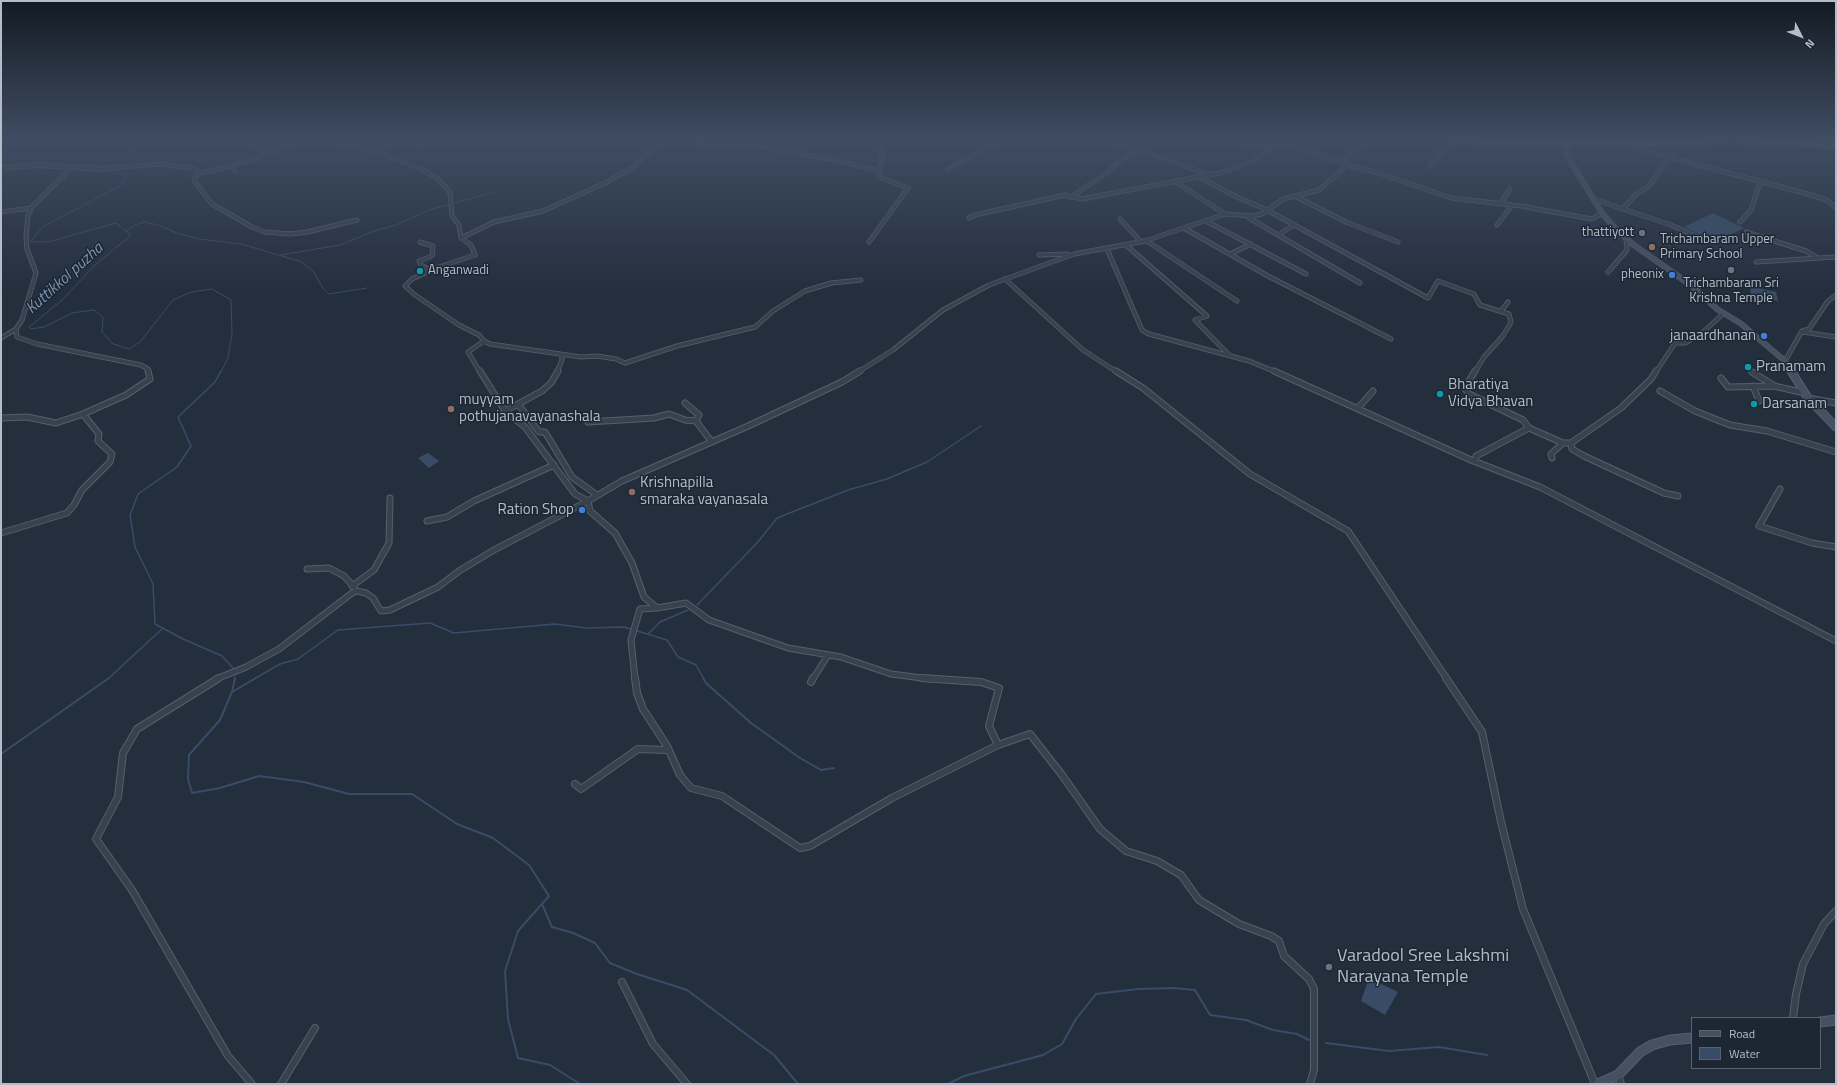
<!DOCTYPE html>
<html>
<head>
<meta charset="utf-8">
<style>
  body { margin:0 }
  #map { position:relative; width:1837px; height:1085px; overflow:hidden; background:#242f3e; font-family:"Titillium Web",sans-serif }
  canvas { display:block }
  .frame { position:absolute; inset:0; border:2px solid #b4bcc9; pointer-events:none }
  .legend { position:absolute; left:1691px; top:1017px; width:130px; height:52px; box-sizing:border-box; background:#1d2633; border:1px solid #59626f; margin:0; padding:5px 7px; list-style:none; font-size:12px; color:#b4bcc9 }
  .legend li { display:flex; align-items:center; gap:8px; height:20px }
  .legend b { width:20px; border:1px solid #59626f }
  .north { position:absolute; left:1781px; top:16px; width:40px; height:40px; -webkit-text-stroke:3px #1d2633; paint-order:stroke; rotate:132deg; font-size:11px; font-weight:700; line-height:16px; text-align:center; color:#b4bcc9 }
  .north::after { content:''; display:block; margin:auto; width:14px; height:18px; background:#b4bcc9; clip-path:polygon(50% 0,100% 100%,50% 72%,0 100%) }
</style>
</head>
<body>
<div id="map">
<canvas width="1837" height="1085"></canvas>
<div class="frame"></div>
<ul class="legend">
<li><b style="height:5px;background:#465061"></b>Road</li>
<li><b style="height:11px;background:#394c67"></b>Water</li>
</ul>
<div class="north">N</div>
</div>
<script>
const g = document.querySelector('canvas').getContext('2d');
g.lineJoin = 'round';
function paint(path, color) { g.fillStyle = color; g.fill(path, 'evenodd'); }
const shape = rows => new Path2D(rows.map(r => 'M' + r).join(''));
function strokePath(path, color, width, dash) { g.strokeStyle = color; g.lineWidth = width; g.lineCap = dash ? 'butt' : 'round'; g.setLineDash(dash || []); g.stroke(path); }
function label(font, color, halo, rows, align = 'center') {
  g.font = font + ' "Titillium Web",sans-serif'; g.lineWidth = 3; g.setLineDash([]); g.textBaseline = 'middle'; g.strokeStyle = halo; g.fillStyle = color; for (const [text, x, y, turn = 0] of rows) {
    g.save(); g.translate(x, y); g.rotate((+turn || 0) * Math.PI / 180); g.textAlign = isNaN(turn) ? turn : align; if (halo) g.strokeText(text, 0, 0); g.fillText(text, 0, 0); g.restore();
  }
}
const water = shape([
  [1713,213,1744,228,1715,242,1684,227],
  [1750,286,1776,292,1778,301,1770,299,1770,302,1751,298],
  [428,453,439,461,429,468,418,458],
  [1369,978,1398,992,1385,1015,1361,1001]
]);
const streamFar2 = shape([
  [120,139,138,154,132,165],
  [130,168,120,186,44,226,30,242,48,242,116,223,131,235,95,265,62,300,29,327,31,329,44,327,72,313,94,310,103,317,102,332,113,344,129,349,140,342,173,300,191,292,212,289,231,300,232,333,228,358,221,372],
  [126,231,135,225,144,222,158,225,179,234,200,239,241,244,302,262,314,272,322,287,329,294,367,288],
  [281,255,340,245,374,231,396,225,429,210,494,192]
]);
const streamFar1 = shape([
  [221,371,215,382,178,417,191,446,177,467,138,494,130,515,135,547,153,584,155,624,181,638,222,656,233,668],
  [697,605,757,543,777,518,848,490,887,479,927,462,981,426],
  [648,634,660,622,688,610],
  [108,679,163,628],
  [235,679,235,677],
  [254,679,280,664,298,659,338,630,430,623,454,633,555,624,586,628,624,627,667,640,678,657,696,665,704,679]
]);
const stream = shape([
  [235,678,232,692,220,720,189,755,188,779,192,793,220,788,259,776,304,782,349,794,412,794,457,824,493,838,529,865,549,896,518,931,505,971,508,1019,518,1058,550,1065,580,1084],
  [703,678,706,683,751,723,800,758,821,770,834,768],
  [232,692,256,678],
  [1,754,109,678],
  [542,904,552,927,573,933,595,943,610,963,637,974,687,990,774,1055,798,1084],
  [1326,1043,1389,1051,1439,1047,1487,1055],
  [948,1084,964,1076,1043,1055,1062,1044,1076,1019,1096,994,1138,989,1173,988,1195,990,1210,1015,1246,1020,1273,1030,1297,1034,1309,1040]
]);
const minorFar2 = shape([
  [334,139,350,146,373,150,396,139],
  [417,139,423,142],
  [677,139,719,145,751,145,835,160,879,171,879,177,908,188,869,242],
  [1110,139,1209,175],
  [1231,139,1273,148],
  [558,141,563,139],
  [1619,144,1808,194,1827,200,1836,208],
  [258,148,272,150],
  [373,150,421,169,437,178,450,192,452,216,459,225,461,238,471,245,475,255,436,268,412,279,405,286,415,295,459,325,479,335,484,341,468,352,480,372],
  [1346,164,1343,160,1364,139],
  [231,166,235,171],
  [1430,166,1438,159,1449,139],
  [121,167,161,164,190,168,202,172,211,171,250,160,305,139],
  [948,169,980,153,998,139],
  [879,171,882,156,881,139],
  [202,172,194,178,195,182,212,204,252,227,265,232,291,234,307,232,357,220],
  [1199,177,1237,197,1267,210,1428,298,1438,281,1474,294,1480,305,1509,314,1511,322,1509,326,1502,337,1484,357,1475,372],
  [1174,181,1225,214],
  [1295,196,1346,222,1398,242],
  [1071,197,1105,174,1120,161,1141,149],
  [1594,199,1623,209,1636,194,1647,188,1673,153,1678,142],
  [1500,204,1510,189],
  [1623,209,1671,225,1700,238],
  [1,212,31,208],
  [969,218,975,215,1065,195,1082,199,1224,172,1251,162,1282,142,1347,165,1382,174,1451,198,1521,206,1592,219,1602,213],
  [1249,218,1278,235,1294,225],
  [1120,219,1141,242],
  [1206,221,1306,274],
  [1740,222,1751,210,1760,182],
  [1497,225,1512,205],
  [1184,228,1268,276,1391,339],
  [1746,232,1806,251,1816,257],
  [1278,235,1360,283],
  [461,238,494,222,543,211,607,182,632,168,665,139],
  [1147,241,1237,301],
  [420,242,433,246,432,256,419,261,421,265,428,269,426,273],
  [1126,245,1207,316,1195,320,1229,355],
  [1107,249,1142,330,1149,334,1249,361,1276,372],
  [1230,254,1251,244],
  [1039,255,1067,254],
  [1756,262,1836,257],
  [1608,272,1627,250,1626,238],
  [1005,279,1083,350,1117,372],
  [1501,311,1508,302],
  [16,329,17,337,37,344,141,365,148,369,149,372],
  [1803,332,1836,337],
  [1,338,16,329,22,320,36,273,27,249,26,237,28,216,31,208,73,166],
  [484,341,490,344,581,357,597,356,616,359,625,363,677,346,755,327,773,311,805,291,831,283,861,280],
  [1785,361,1802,331,1809,329,1828,301,1836,295],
  [557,372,562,360,562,356,559,354],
  [858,372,893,350,943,310,989,285,1074,254,1145,241,1225,214,1253,216,1262,214,1283,199,1319,190,1347,165],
  [1656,372,1675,343,1685,343,1702,333,1724,313]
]);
const minorFar1 = shape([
  [480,371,505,411,525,427,575,494,588,501,622,481,746,427,842,382,860,371],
  [1116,371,1143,388,1250,474,1348,531,1447,679],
  [1274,371,1471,460,1540,487,1836,641],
  [1475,371,1466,386,1466,390,1469,394,1523,420,1529,428],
  [1752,372,1773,385],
  [1721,378,1728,387,1774,386,1805,393],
  [1753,386,1759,401],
  [1660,391,1695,411,1730,425,1767,431,1836,452],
  [1808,398,1836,403],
  [685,403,699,415,696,421,711,441],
  [518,404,539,432,545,432,572,477,597,495],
  [1358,408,1373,391],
  [505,411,542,391,551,383,558,371],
  [1,418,27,417,56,423,83,414,126,395,150,379,148,371],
  [588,422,654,418,669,414,685,420,696,421],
  [1563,443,1571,443,1621,408,1651,379,1656,371],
  [1571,443,1572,449,1584,456,1664,493,1678,496],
  [1475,461,1476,456,1529,428,1563,443,1551,454,1552,458],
  [1780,489,1759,526,1812,543,1836,547],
  [427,521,447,517,474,501,554,465],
  [1,533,67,513,74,505,82,490,110,462,112,454,98,441,99,434,83,414],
  [307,569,329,568,344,576,354,587],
  [352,586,374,570,389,543,390,498],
  [216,679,246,667,279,649,352,593,357,591,366,593,373,598,381,611,390,610,438,587,459,571,494,550,588,501,590,511,615,533,632,563,644,597,657,608,686,603,709,620,788,648,841,657,891,674,930,679],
  [635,679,631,640,640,609,657,608],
  [813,679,828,655]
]);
const minor = shape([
  [219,678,137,729,123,753,118,797,96,839,132,890,228,1056,252,1084],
  [635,678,637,693,643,709,667,746,680,775,691,788,722,796,800,848,810,846,892,798,998,745],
  [922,678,981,682,999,688,989,726,998,745,1030,734,1062,775,1100,829,1126,851,1157,861,1181,875,1199,900,1239,924,1271,936,1279,941,1284,956,1309,979,1314,989,1314,1070,1310,1084],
  [1446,678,1482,732,1501,822,1523,909,1595,1084],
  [811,682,813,678],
  [575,784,581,789,638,749,668,750],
  [622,982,653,1044,687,1084],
  [1793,1018,1796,994,1803,964,1824,924,1836,911],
  [1618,1075,1621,1084],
  [281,1084,315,1028]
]);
const tertiary = shape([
  [1,168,38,165,103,169,121,167]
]);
const secondaryFar2 = shape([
  [1570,142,1566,154,1602,213,1615,228,1631,243,1692,286,1717,309,1740,323,1785,361,1792,372]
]);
const secondaryFar1 = shape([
  [1791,371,1808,398,1836,427]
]);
const secondary = shape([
  [1820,1022,1836,1020],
  [1598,1084,1618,1075,1640,1052,1652,1045,1670,1040,1692,1038]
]);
const trunk = shape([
  [1448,139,1533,143,1667,143,1730,139],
  [1733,139,1836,146]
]);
const markers = [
  [1642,233,4,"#6b7280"],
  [1652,247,4,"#8d6e63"],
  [1731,270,4,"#6b7280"],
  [420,271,4,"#0f9aa8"],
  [1672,275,4,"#3f7fe0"],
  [1764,336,4,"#3f7fe0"],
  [1748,367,4,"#0f9aa8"],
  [1440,394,4,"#0f9aa8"],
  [1754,404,4,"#0f9aa8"],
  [451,409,4,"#8d6e63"],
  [632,492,4,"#8d6e63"],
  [582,510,4,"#3f7fe0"],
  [1329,967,4,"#6b7280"]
];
const farPoinames = [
  ["thattiyott",1634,233],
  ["Trichambaram Upper",1660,240,"left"],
  ["Primary School",1660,255,"left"],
  ["Anganwadi",428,271,"left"],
  ["pheonix",1664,275],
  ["Trichambaram Sri",1731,284,"center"],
  ["Krishna Temple",1731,299,"center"]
];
const poiNames = [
  ["janaardhanan",1756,336,"right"],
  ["Pranamam",1756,367],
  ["Bharatiya",1448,385],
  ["Vidya Bhavan",1448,402],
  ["muyyam",459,400],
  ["pothujanavayanashala",459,417],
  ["Darsanam",1762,404],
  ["Krishnapilla",640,483],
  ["smaraka vayanasala",640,500],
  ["Ration Shop",574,510,"right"]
];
const waterNames = [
  ["Kuttikkol puzha",65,279,-42]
];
const nearPoinames = [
  ["Varadool Sree Lakshmi",1337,957],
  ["Narayana Temple",1337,978]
];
paint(water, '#394c67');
strokePath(streamFar2, '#394c67', 1);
strokePath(streamFar1, '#394c67', 1.5);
strokePath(stream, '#394c67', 2);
strokePath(minorFar2, '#565f6c', 5);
strokePath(minorFar1, '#565f6c', 7);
strokePath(minor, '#565f6c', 8);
strokePath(tertiary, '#565f6c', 6);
strokePath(secondaryFar2, '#565f6c', 6);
strokePath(secondaryFar1, '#565f6c', 9);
strokePath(secondary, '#565f6c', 11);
strokePath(trunk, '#434c59', 8);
strokePath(minorFar2, '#38414e', 3.5);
strokePath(minorFar1, '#38414e', 5);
strokePath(minor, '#38414e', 6);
strokePath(tertiary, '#38414e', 4.5);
strokePath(secondaryFar2, '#465061', 5);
strokePath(secondaryFar1, '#465061', 7);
strokePath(secondary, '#465061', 9);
strokePath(trunk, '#656462', 6);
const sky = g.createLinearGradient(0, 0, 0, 291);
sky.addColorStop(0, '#141a22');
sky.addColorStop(0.48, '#3f4d63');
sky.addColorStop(1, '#3f4d6300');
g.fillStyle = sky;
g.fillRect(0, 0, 1837, 291);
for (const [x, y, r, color] of markers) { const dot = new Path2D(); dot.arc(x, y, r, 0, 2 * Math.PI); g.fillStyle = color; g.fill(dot); strokePath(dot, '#1d2633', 1.5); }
label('13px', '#b4bcc9', '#1d2633', farPoinames, 'right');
label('15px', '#b4bcc9', '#1d2633', poiNames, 'left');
label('italic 16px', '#7c92b1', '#1d2633', waterNames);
label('18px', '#b4bcc9', '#1d2633', nearPoinames, 'left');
</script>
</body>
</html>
